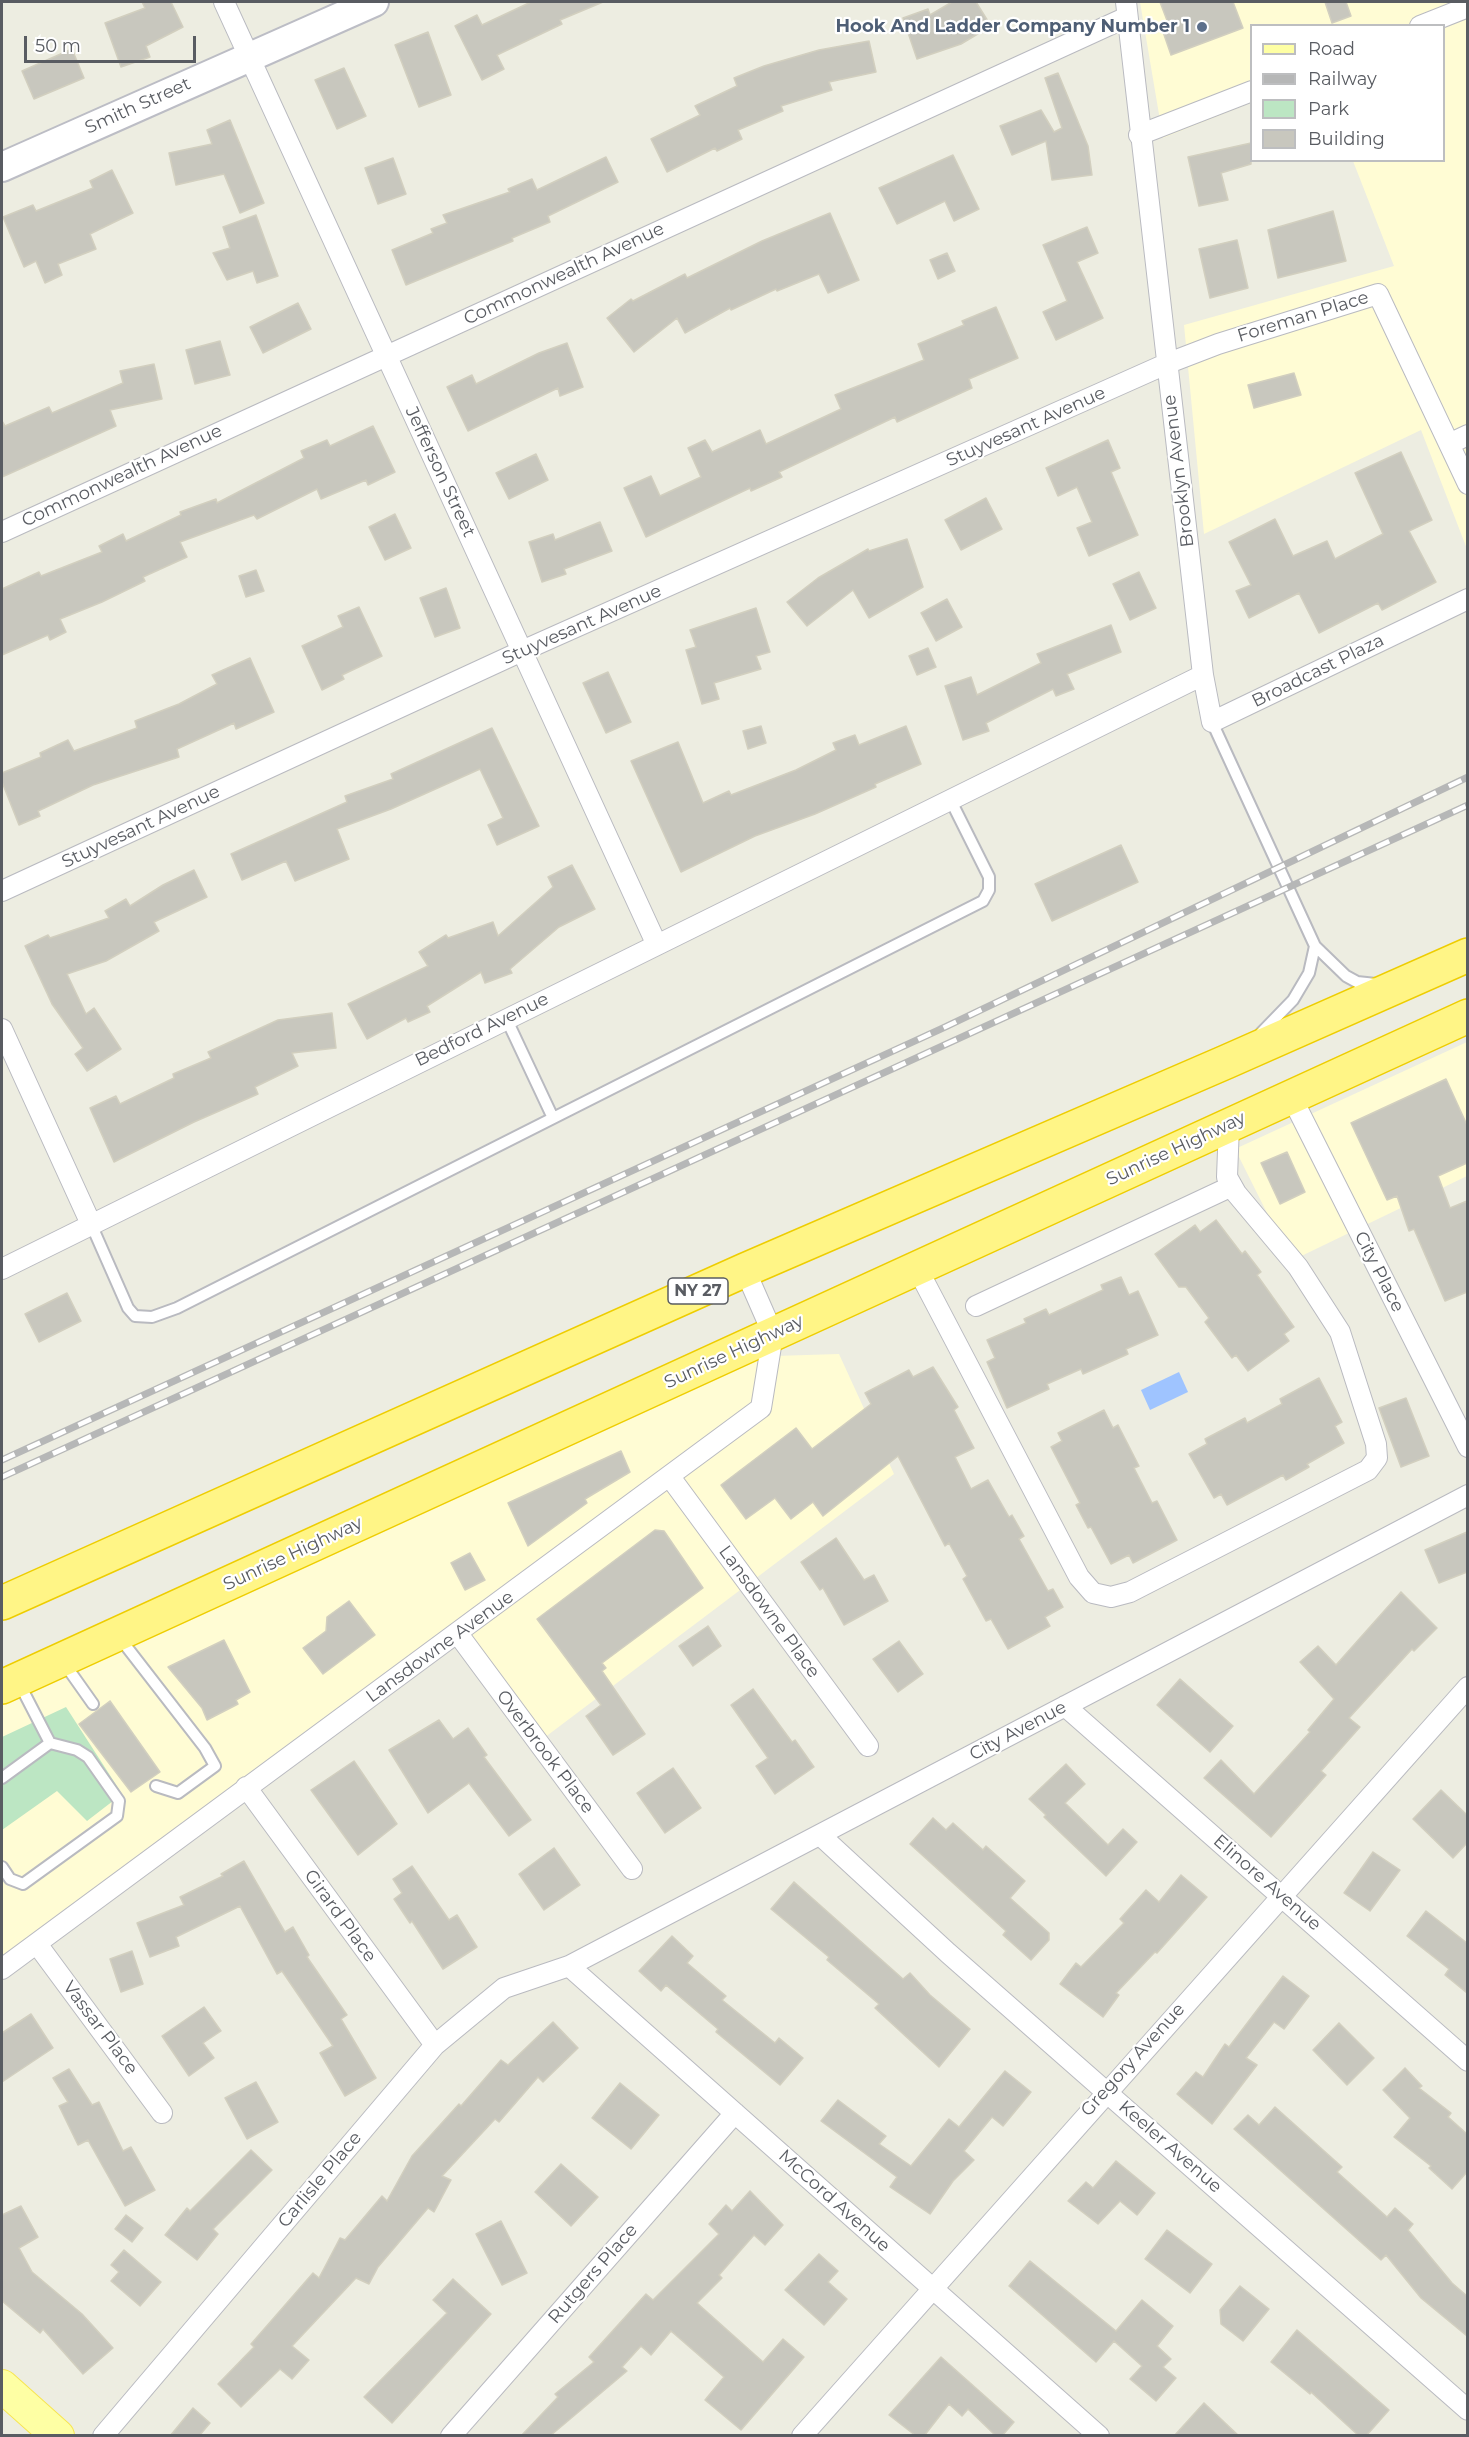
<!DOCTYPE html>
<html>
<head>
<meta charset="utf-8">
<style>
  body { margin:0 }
  #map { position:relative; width:1469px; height:2437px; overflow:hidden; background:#edede1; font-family:Montserrat,sans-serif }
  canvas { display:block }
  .frame { position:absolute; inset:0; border:3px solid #595c62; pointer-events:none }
  .legend { position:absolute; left:1250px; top:24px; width:195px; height:138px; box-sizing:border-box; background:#fff; border:2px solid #bdbec0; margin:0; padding:8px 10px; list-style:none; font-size:18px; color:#595c62 }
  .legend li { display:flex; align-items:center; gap:12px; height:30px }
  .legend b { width:30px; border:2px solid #bdbec0 }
  .scale { position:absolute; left:24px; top:36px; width:172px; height:27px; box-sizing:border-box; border:3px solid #595c62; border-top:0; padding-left:8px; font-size:18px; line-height:21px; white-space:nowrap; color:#595c62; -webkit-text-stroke:4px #fff; paint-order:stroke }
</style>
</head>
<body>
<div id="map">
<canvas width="1469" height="2437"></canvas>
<div class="frame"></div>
<ul class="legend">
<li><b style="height:8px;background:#feffa4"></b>Road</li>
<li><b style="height:8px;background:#b6b7b7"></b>Railway</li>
<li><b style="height:16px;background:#bce6c3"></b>Park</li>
<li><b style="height:16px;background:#c8c7be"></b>Building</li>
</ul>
<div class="scale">50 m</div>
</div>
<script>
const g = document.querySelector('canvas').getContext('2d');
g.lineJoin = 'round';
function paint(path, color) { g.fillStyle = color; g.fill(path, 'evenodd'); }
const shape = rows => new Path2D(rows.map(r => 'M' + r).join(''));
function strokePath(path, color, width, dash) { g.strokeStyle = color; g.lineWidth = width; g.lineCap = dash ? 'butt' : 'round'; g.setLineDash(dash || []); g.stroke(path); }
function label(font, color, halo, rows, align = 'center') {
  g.font = font + ' Montserrat,sans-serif'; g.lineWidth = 4.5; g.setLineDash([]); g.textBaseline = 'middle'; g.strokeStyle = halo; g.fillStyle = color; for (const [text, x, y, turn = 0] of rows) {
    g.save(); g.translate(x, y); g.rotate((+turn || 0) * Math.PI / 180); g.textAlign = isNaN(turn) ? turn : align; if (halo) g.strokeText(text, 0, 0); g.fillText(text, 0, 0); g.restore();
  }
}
const commercial = shape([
  [1140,2,1467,2,1467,549,1421,430,1204,534,1184,325,1394,266,1353,161,1444,160,1444,26,1252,26,1251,103,1163,138],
  [1467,1042,1467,1176,1291,1261,1235,1149],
  [839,1354,894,1474,540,1741,462,1636,2,1972,2,1694,742,1357]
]);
const green = shape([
  [66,1707,122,1794,87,1821,57,1791,2,1830,2,1737]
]);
const water = shape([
  [1179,1372,1188,1392,1150,1410,1141,1390]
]);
const building = shape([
  [142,2,171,2,183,27,146,46,150,57,121,67,105,23,145,8,142,2],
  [531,2,603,2,560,20,562,24,497,55,504,69,482,80,455,26,477,15,482,25,531,2],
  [952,2,976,2,991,26,961,44,917,59,903,18,928,9,930,15,952,2],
  [1160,2,1233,2,1243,28,1171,55,1161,26,1168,23,1160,2],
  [1325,2,1346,2,1351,16,1332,23,1325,2],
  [428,32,451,95,419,107,395,45,428,32],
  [869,41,876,72,829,82,832,90,781,106,783,111,738,130,742,139,717,151,715,148,667,172,651,139,700,115,695,106,737,86,734,78,764,66,819,50,869,41],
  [72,49,84,78,34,99,22,71,72,49],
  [344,68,366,116,337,129,315,80,344,68],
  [1058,73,1088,146,1092,175,1052,180,1046,141,1012,155,1000,126,1041,110,1054,132,1062,128,1045,78,1058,73],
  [230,120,264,203,240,213,224,174,176,185,169,153,212,144,207,130,230,120],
  [1251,143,1251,164,1221,173,1228,200,1199,206,1188,157,1251,143],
  [953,155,979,209,954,221,945,201,897,224,879,188,953,155],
  [606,157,618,182,548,216,550,222,512,238,513,241,406,285,392,250,433,233,431,229,447,223,443,215,510,192,508,189,532,179,537,190,606,157],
  [393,158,406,194,378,204,365,168,393,158],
  [112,170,133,213,90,234,96,249,58,264,62,275,45,283,36,261,24,267,3,217,33,205,36,211,93,188,90,181,112,170],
  [1333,211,1346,261,1278,278,1268,230,1333,211],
  [830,213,859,280,828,293,819,274,777,291,776,289,731,310,730,308,685,333,677,318,634,352,607,318,631,299,633,301,685,274,687,278,762,241,830,213],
  [256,215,278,276,257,283,253,271,227,280,213,253,230,248,223,227,256,215],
  [1087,227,1098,253,1077,262,1103,318,1056,340,1043,312,1067,301,1043,245,1087,227],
  [1237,240,1248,288,1210,298,1199,249,1237,240],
  [947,253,955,271,938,279,930,260,947,253],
  [298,303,311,329,263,353,250,327,298,303],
  [996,307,1018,358,969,379,972,388,897,422,895,417,779,472,782,477,751,491,750,488,646,537,624,488,651,476,660,496,701,477,688,448,705,440,712,452,760,430,766,444,841,409,835,395,924,360,918,344,964,325,962,321,996,307],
  [220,341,230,375,195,384,186,350,220,341],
  [567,343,583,387,560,396,558,388,468,431,447,387,472,375,476,384,539,353,567,343],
  [154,364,162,399,110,410,116,426,2,477,2,421,5,426,49,407,52,413,123,383,120,371,154,364],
  [1294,373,1301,395,1254,408,1248,385,1294,373],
  [373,426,395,472,368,485,366,480,321,499,317,489,257,519,254,515,180,542,187,557,143,577,145,581,102,602,60,619,66,632,50,640,48,635,2,655,2,589,39,572,41,576,102,552,99,546,123,534,126,541,181,515,180,512,216,499,217,503,304,458,301,451,327,440,330,446,373,426],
  [1108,440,1120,468,1111,472,1138,535,1089,556,1077,528,1092,522,1077,487,1058,496,1046,468,1108,440],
  [1401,452,1432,520,1409,531,1436,582,1382,610,1378,603,1319,633,1299,593,1249,618,1236,591,1251,585,1229,542,1275,519,1293,556,1327,541,1335,559,1383,534,1355,473,1401,452],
  [536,454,548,480,509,499,496,473,536,454],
  [986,498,1002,529,961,550,945,520,986,498],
  [395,514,411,548,385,560,369,527,395,514],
  [600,522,612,551,564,569,566,574,542,582,529,542,553,534,555,540,600,522],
  [907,539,923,587,869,618,853,590,807,626,787,602,818,578,868,549,869,551,907,539],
  [256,570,264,591,246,597,239,576,256,570],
  [1139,572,1156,608,1130,620,1113,584,1139,572],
  [446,588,460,628,435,637,420,598,446,588],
  [947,599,962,627,936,641,921,613,947,599],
  [359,607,382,656,342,675,344,679,322,690,302,646,343,627,338,616,359,607],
  [756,608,770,652,756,656,761,669,714,683,719,699,702,704,686,650,696,647,690,630,756,608],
  [1111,625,1121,652,1067,674,1074,689,1056,696,1053,689,986,723,989,731,963,740,945,686,971,677,977,695,1041,663,1037,654,1111,625],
  [928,648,936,667,917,675,909,656,928,648],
  [250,658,274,712,236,729,234,723,177,749,179,757,93,785,38,811,40,816,19,825,2,782,2,773,41,757,40,753,68,740,74,751,137,728,135,721,179,704,217,684,212,675,250,658],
  [608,672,631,722,606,733,583,683,608,672],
  [761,726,766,743,748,749,743,731,761,726],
  [906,726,921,764,875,784,876,787,815,814,755,836,681,872,631,761,678,742,703,803,729,791,731,795,796,770,836,750,833,743,855,735,859,745,906,726],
  [492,728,539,826,497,845,488,825,503,818,480,769,391,809,337,829,349,859,295,881,286,861,242,880,231,854,347,802,345,796,393,779,391,774,492,728],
  [1121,845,1138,882,1052,921,1035,884,1121,845],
  [572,865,595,909,559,927,510,969,512,973,485,983,481,972,427,1006,430,1012,408,1022,406,1018,367,1039,348,1004,428,966,419,952,446,935,448,938,493,922,498,936,553,887,548,877,572,865],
  [194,870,207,897,154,922,159,931,106,961,67,974,86,1014,94,1008,121,1049,87,1071,75,1054,83,1048,52,1004,25,946,48,935,50,938,109,918,105,911,126,899,130,906,163,885,194,870],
  [332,1013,336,1048,292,1053,298,1066,255,1087,258,1094,194,1122,114,1162,90,1108,116,1096,120,1104,174,1078,173,1074,211,1058,208,1052,278,1020,332,1013],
  [1446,1079,1467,1125,1467,1163,1438,1176,1450,1208,1467,1201,1467,1292,1445,1301,1414,1229,1409,1231,1397,1196,1387,1200,1351,1123,1446,1079],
  [1287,1152,1305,1192,1280,1204,1261,1163,1287,1152],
  [1216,1220,1242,1254,1245,1251,1261,1272,1257,1275,1294,1327,1284,1334,1289,1341,1248,1371,1236,1355,1232,1358,1205,1322,1209,1318,1186,1287,1179,1287,1155,1254,1195,1225,1200,1232,1216,1220],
  [1121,1277,1129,1295,1138,1291,1158,1335,1126,1349,1128,1354,1083,1374,1081,1369,1047,1384,1049,1389,1007,1408,987,1362,995,1358,987,1340,1026,1323,1024,1319,1046,1309,1049,1315,1103,1290,1101,1285,1121,1277],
  [67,1293,81,1321,39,1342,25,1314,67,1293],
  [933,1367,958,1407,954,1410,974,1448,955,1457,971,1489,988,1480,1009,1517,1012,1515,1024,1536,1019,1539,1048,1591,1053,1589,1063,1607,1045,1617,1050,1626,1008,1649,991,1619,986,1621,963,1579,967,1576,949,1543,945,1546,898,1456,823,1516,813,1502,791,1519,775,1498,746,1519,721,1485,796,1428,812,1449,871,1404,865,1393,909,1370,913,1377,933,1367],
  [1319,1378,1342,1422,1335,1426,1344,1443,1307,1464,1309,1467,1286,1480,1283,1475,1227,1505,1221,1494,1214,1498,1189,1454,1207,1444,1205,1439,1245,1418,1247,1423,1282,1404,1280,1399,1319,1378],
  [1406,1398,1429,1456,1401,1467,1379,1408,1406,1398],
  [1104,1410,1113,1428,1118,1425,1139,1466,1134,1468,1152,1503,1157,1501,1177,1540,1133,1563,1129,1555,1111,1564,1091,1527,1088,1528,1076,1505,1080,1503,1051,1447,1062,1441,1058,1433,1104,1410],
  [621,1451,630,1472,585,1499,587,1503,528,1546,508,1503,621,1451],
  [655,1530,664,1531,703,1588,602,1663,606,1668,602,1671,645,1734,613,1755,586,1716,601,1705,537,1619,655,1530],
  [1467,1532,1467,1572,1439,1583,1425,1550,1467,1532],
  [836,1538,864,1580,874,1575,888,1601,844,1625,823,1588,820,1590,801,1562,836,1538],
  [470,1553,485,1580,465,1590,451,1563,470,1553],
  [1401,1592,1437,1628,1414,1651,1412,1649,1349,1718,1360,1727,1321,1771,1326,1775,1271,1837,1204,1778,1221,1760,1254,1794,1310,1732,1308,1730,1334,1699,1300,1662,1318,1646,1336,1665,1401,1592],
  [349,1601,375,1635,323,1674,303,1648,326,1631,327,1617,349,1601],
  [708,1626,721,1646,693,1666,679,1646,708,1626],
  [224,1640,250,1692,236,1700,238,1704,207,1720,202,1708,168,1667,224,1640],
  [899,1641,923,1674,898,1692,873,1659,899,1641],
  [1180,1679,1233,1726,1210,1752,1157,1705,1180,1679],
  [753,1689,792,1742,795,1740,814,1767,775,1794,756,1766,768,1758,731,1705,753,1689],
  [110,1701,160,1772,131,1792,79,1724,110,1701],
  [439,1720,453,1739,468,1728,487,1755,484,1757,531,1820,509,1836,469,1783,428,1813,389,1750,439,1720],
  [354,1761,397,1824,358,1855,311,1790,354,1761],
  [1066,1764,1085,1784,1065,1803,1108,1845,1123,1829,1137,1842,1106,1876,1044,1817,1046,1815,1029,1799,1066,1764],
  [673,1768,701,1808,665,1833,637,1793,673,1768],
  [1441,1790,1467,1815,1467,1843,1453,1858,1413,1819,1441,1790],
  [933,1818,946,1830,953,1823,983,1850,986,1846,1025,1881,1010,1898,1049,1933,1049,1940,1031,1960,1003,1935,1006,1931,910,1844,933,1818],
  [554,1848,580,1885,544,1910,519,1874,554,1848],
  [1373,1852,1400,1870,1370,1911,1344,1893,1373,1852],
  [244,1861,285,1932,293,1927,309,1955,307,1957,347,2015,341,2019,376,2078,345,2096,320,2053,333,2046,282,1971,277,1974,240,1906,176,1937,179,1946,150,1957,137,1923,184,1905,180,1897,223,1876,221,1874,244,1861],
  [412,1866,449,1920,457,1915,477,1947,443,1969,412,1921,410,1923,394,1899,402,1893,393,1879,412,1866],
  [1181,1875,1207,1897,1157,1953,1155,1952,1116,1993,1119,1995,1103,2017,1060,1984,1076,1963,1081,1967,1124,1923,1120,1919,1146,1890,1159,1902,1181,1875],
  [794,1882,903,1979,910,1973,930,1995,970,2029,939,2067,875,2008,879,2004,827,1960,829,1957,771,1909,794,1882],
  [1426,1911,1467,1943,1467,1993,1445,1975,1449,1969,1407,1936,1426,1911],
  [672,1936,693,1956,687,1963,726,1996,722,2000,775,2043,779,2038,803,2058,780,2085,716,2032,718,2029,666,1985,661,1991,639,1971,672,1936],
  [132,1951,143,1984,121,1992,110,1959,132,1951],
  [1283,1976,1309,1996,1284,2029,1274,2022,1246,2058,1257,2065,1212,2124,1177,2094,1196,2072,1203,2077,1225,2044,1229,2047,1283,1976],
  [204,2007,221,2031,203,2043,214,2058,189,2076,162,2036,204,2007],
  [31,2014,53,2048,2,2082,2,2033,31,2014],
  [553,2022,578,2048,543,2082,538,2077,499,2122,495,2119,442,2176,451,2180,434,2212,428,2208,378,2267,369,2284,356,2278,292,2346,309,2360,292,2379,280,2369,241,2407,218,2384,254,2347,251,2344,313,2273,319,2278,340,2238,345,2240,382,2196,387,2201,412,2156,459,2104,461,2106,501,2060,508,2065,553,2022],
  [1339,2023,1374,2058,1347,2085,1313,2050,1339,2023],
  [1405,2068,1422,2086,1419,2088,1451,2113,1448,2117,1467,2134,1467,2172,1452,2189,1429,2168,1431,2166,1394,2137,1410,2118,1383,2090,1405,2068],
  [69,2069,92,2105,99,2102,123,2151,131,2147,155,2190,125,2206,88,2140,78,2145,59,2106,68,2102,53,2078,69,2069],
  [1005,2071,1031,2092,1003,2126,992,2117,964,2151,974,2160,953,2181,930,2214,890,2187,897,2177,821,2121,838,2100,886,2136,879,2144,911,2166,949,2119,959,2127,1005,2071],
  [256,2082,278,2122,247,2139,225,2098,256,2082],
  [620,2083,659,2115,631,2149,592,2118,620,2083],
  [1275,2107,1342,2167,1337,2172,1387,2217,1395,2208,1413,2224,1408,2230,1452,2283,1467,2296,1467,2336,1421,2298,1386,2255,1381,2260,1234,2129,1248,2115,1259,2125,1275,2107],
  [251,2150,272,2170,213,2229,218,2234,197,2260,165,2235,187,2208,190,2211,251,2150],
  [1116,2161,1155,2193,1137,2215,1120,2201,1098,2224,1068,2201,1086,2182,1093,2188,1116,2161],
  [561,2164,598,2197,571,2226,535,2192,561,2164],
  [750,2191,783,2225,765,2245,754,2235,719,2275,722,2278,697,2303,763,2362,783,2339,804,2357,741,2430,705,2400,724,2377,671,2331,651,2355,641,2346,622,2367,627,2371,550,2436,521,2436,558,2397,555,2394,594,2362,589,2357,646,2294,653,2300,719,2234,709,2224,726,2205,732,2211,750,2191],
  [21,2206,38,2237,19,2248,32,2272,82,2314,113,2348,83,2374,43,2329,40,2333,2,2301,2,2215,21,2206],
  [126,2215,143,2228,132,2242,115,2229,126,2215],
  [501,2221,527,2273,502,2285,476,2234,501,2221],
  [1167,2230,1212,2264,1190,2293,1145,2259,1167,2230],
  [124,2250,161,2282,140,2306,111,2281,119,2272,111,2265,124,2250],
  [819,2254,838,2271,828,2282,847,2299,824,2325,785,2290,819,2254],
  [1030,2261,1116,2331,1142,2300,1173,2326,1157,2346,1171,2359,1163,2367,1176,2378,1156,2401,1130,2379,1142,2366,1114,2341,1096,2362,1009,2286,1030,2261],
  [453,2279,491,2314,392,2423,364,2397,447,2313,433,2300,453,2279],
  [1240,2286,1269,2309,1243,2341,1221,2324,1220,2310,1240,2286],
  [1297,2330,1389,2410,1366,2436,1359,2436,1311,2392,1310,2394,1271,2362,1297,2330],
  [941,2357,1014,2422,1002,2436,996,2436,968,2409,962,2416,949,2404,924,2436,916,2436,889,2415,941,2357],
  [1204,2403,1239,2436,1174,2436,1204,2403],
  [193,2408,210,2423,199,2436,170,2436,193,2408]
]);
const lane = shape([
  [1212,722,1315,946,1346,976,1357,982,1376,984],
  [506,1018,553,1118],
  [1261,1033,1293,1000,1309,973,1315,946],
  [91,1224,128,1308,135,1316,152,1317,177,1308,983,901,989,890,989,877,950,799],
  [119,1637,205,1748,215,1766,178,1793,156,1786],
  [64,1663,93,1704],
  [2,1778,50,1743],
  [2,1867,10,1879,23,1884,117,1816,119,1801,88,1757,77,1750,50,1743,19,1683]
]);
const street = shape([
  [224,2,656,943],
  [1126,2,1203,675,1212,722,1468,599],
  [1420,26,1468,7],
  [1139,135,1252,91],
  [1449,444,1468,435],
  [2,532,1127,17],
  [2,891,522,651,1166,364,1218,344,1378,294,1468,484],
  [2,1029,91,1224],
  [1291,1096,1468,1447],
  [917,1268,1079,1577,1093,1593,1111,1597,1130,1592,1368,1470,1377,1458,1376,1444,1340,1332,1298,1267,1236,1193,1227,1177,1229,1125],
  [2,1269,1203,675],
  [976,1306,1232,1186],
  [670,1477,868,1746],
  [458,1634,632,1869],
  [1065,1706,1468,2061],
  [246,1787,435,2045],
  [820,1835,948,1953,1468,2410],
  [37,1944,162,2113],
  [569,1966,1099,2436],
  [2,1969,761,1408,773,1334,745,1270],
  [103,2436,435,2045,504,1988,569,1966,1468,1495],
  [451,2436,735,2113],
  [802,2436,1468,1687]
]);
const secondary = shape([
  [2,167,374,2]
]);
const primary = shape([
  [2,2386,58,2436]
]);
const highway = shape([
  [2,1603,745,1270,1226,1062,1468,955],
  [2,1687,1468,1016]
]);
const rail = shape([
  [2,1460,943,1028,1468,777],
  [2,1477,1468,805]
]);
const markers = [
  [1202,27,6,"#5c6f8a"]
];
const shields = [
  [698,1291,60]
];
const shieldNames = [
  ["NY 27",698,1291]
];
const serviceNames = [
  ["Hook And Ladder Company Number 1",1190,27]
];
const streetNames = [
  ["Smith Street",138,106,-24],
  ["Commonwealth Avenue",564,274,-25],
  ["Foreman Place",1303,317,-17],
  ["Stuyvesant Avenue",1026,427,-24],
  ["Brooklyn Avenue",1179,471,-97],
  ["Jefferson Street",440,472,65],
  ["Commonwealth Avenue",122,476,-25],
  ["Stuyvesant Avenue",582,625,-24],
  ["Broadcast Plaza",1318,671,-26],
  ["Stuyvesant Avenue",141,827,-25],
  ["Bedford Avenue",482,1030,-26],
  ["Sunrise Highway",1176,1149,-25],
  ["City Place",1379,1272,63],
  ["Sunrise Highway",734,1352,-25],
  ["Sunrise Highway",293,1554,-25],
  ["Lansdowne Place",769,1612,54],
  ["Lansdowne Avenue",440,1647,-36],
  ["City Avenue",1018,1731,-28],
  ["Overbrook Place",545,1752,53],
  ["Elinore Avenue",1267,1883,41],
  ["Girard Place",340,1916,54],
  ["Vassar Place",100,2028,53],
  ["Gregory Avenue",1133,2060,-48],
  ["Keeler Avenue",1170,2147,41],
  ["Carlisle Place",320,2180,-50],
  ["McCord Avenue",834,2201,42],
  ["Rutgers Place",593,2274,-49]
];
paint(commercial, '#fffcd4');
paint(green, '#bce6c3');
paint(water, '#9fc4ff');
paint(building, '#c8c7be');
strokePath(building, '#d2cfbf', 1.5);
strokePath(lane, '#b9bac0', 14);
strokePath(street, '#b9bac0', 22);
strokePath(secondary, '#bcbdc5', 32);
strokePath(primary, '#f7e550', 34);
strokePath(highway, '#eecd00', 36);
strokePath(lane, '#fff', 10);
strokePath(street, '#fff', 20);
strokePath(secondary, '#fff', 28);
strokePath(primary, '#feffa4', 32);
strokePath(highway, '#fff586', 33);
strokePath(rail, '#b6b7b7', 7);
strokePath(rail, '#fff', 4.5, [14]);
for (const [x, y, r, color] of markers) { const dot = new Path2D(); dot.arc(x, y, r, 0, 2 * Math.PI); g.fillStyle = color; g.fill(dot); strokePath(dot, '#fff', 2); }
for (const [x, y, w] of shields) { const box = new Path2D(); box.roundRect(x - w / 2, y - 13, w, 26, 4.5); g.fillStyle = '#fff'; g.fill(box); strokePath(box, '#595c62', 1.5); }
label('bold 16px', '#595c62', null, shieldNames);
label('bold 18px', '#4e5e75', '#fff', serviceNames, 'right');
label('18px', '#595c62', '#fff', streetNames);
</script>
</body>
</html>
